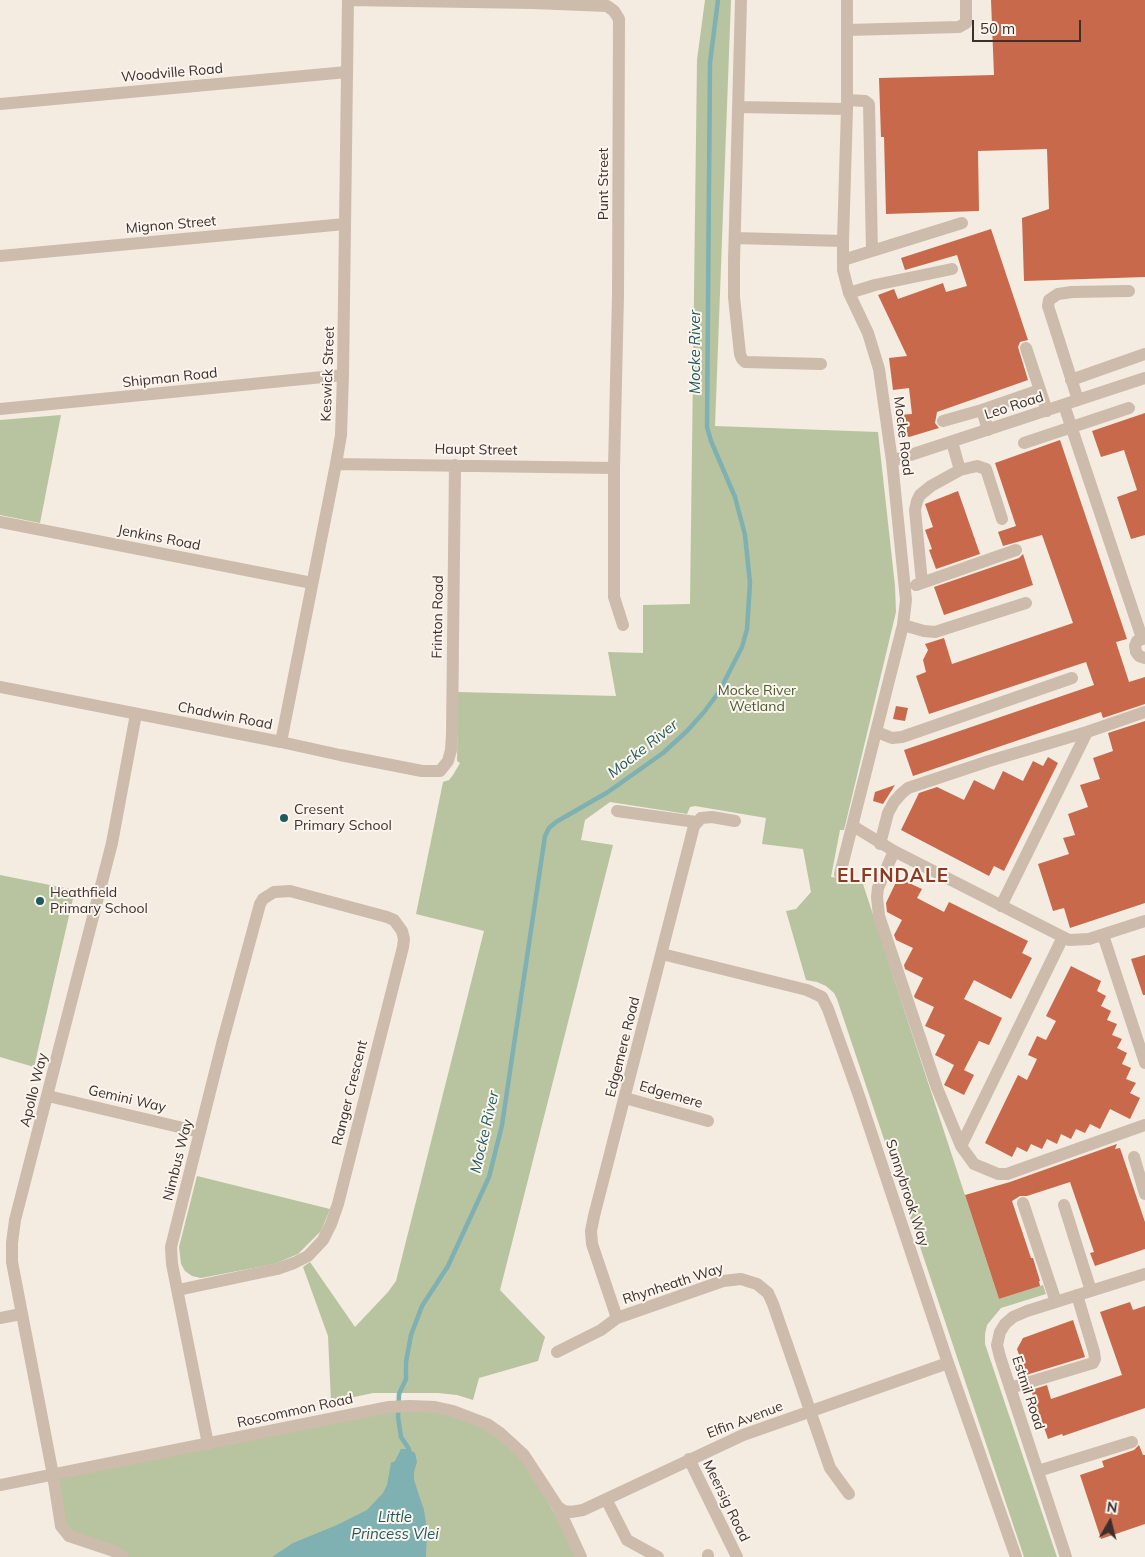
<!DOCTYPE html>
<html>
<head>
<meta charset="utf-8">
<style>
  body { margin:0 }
  #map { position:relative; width:1145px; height:1557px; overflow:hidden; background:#f4ebe1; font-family:Mulish,sans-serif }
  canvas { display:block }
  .north { position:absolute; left:1085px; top:1497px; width:50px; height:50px; -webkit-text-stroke:4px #fbf5ee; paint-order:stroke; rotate:8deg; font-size:14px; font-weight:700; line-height:20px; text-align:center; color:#3b302b }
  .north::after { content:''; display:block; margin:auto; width:18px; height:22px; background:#3b302b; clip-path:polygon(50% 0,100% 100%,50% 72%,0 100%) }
  .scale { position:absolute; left:972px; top:20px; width:109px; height:22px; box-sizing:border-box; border:2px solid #3b302b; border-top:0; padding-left:6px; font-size:15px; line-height:18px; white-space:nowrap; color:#3b302b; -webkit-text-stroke:4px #fbf5ee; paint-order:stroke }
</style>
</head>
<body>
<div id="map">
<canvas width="1145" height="1557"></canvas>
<div class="north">N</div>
<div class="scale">50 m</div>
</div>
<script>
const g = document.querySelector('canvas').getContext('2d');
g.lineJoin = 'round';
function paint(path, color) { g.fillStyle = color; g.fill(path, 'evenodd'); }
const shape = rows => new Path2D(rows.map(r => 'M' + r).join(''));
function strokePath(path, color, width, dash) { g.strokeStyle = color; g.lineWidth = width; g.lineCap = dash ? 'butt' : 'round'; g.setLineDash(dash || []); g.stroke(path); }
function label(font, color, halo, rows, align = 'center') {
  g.font = font + ' Mulish,sans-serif'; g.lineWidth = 4; g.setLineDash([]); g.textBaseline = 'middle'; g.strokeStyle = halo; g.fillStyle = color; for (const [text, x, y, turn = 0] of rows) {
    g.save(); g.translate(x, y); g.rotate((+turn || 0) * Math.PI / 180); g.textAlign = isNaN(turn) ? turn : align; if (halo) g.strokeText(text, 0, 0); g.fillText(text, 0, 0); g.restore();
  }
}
const green = shape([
  [705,0,731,0,715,426,878,432,895,586,896,612,844,830,840,830,831,877,862,881,999,1299,1043,1285,1046,1294,1001,1308,987,1325,985,1334,985,1344,1057,1557,1024,1557,837,999,834,993,826,986,817,982,806,980,786,911,796,909,811,892,803,849,762,844,766,818,695,806,690,807,687,814,610,802,585,820,581,840,613,845,500,1290,545,1337,538,1361,479,1378,473,1400,457,1395,438,1393,373,1393,331,1402,328,1336,303,1267,310,1262,355,1327,388,1292,396,1281,484,931,416,914,443,782,449,780,453,775,460,763,457,761,458,692,616,696,608,652,643,653,643,605,690,604,697,60],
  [61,415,40,523,0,515,0,420],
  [0,875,75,890,34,1067,0,1057],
  [197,1176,330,1209,321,1231,298,1254,274,1264,201,1278,192,1276,185,1271,181,1264,179,1247],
  [389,1407,453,1411,513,1444,581,1557,123,1557,69,1536,53,1475]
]);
const water = shape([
  [401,1449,409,1449,415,1453,417,1462,414,1472,414,1480,424,1510,427,1529,426,1557,272,1557,293,1543,337,1525,367,1510,383,1493,387,1485,391,1463,395,1461]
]);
const stream = shape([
  [409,1449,401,1437,398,1417,399,1394,406,1379,406,1362,411,1335,422,1306,448,1266,489,1177,502,1125,545,836,549,828,556,822,608,792,663,753,687,731,704,712,719,692,742,647,747,629,750,583,745,535,735,497,711,441,707,427,710,63,718,0]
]);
const building = shape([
  [991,0,1145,0,1145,277,1024,281,1022,218,1049,209,1047,149,978,151,979,211,886,214,884,137,881,137,879,78,994,75],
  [991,229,1028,340,1020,342,1018,347,1028,380,937,412,935,423,939,428,909,437,898,430,896,415,912,414,909,388,893,390,889,358,907,356,878,295,894,289,898,299,943,283,946,292,967,286,957,255,905,270,901,258],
  [1145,413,1145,535,1131,539,1117,497,1137,490,1124,450,1101,457,1092,431],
  [1060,440,1127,639,1116,642,1129,682,1145,677,1145,704,1103,718,1101,712,913,776,904,750,1094,685,1086,662,929,714,916,676,926,672,923,660,928,650,925,644,944,638,952,664,1073,623,1042,535,1003,546,998,532,1016,526,995,463],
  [958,491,980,554,936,569,929,550,932,549,925,530,933,527,925,504],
  [1023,554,1033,585,944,615,934,587,1019,558],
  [896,706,908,708,905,721,893,719],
  [1145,721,1145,903,1070,928,1064,908,1053,911,1038,864,1069,854,1063,838,1075,835,1068,814,1088,807,1080,785,1100,779,1093,758,1113,751,1108,733],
  [1048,757,1058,763,1004,871,994,866,989,876,901,830,919,793,937,787,964,800,974,780,994,790,1003,771,1023,781,1033,761,1043,766],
  [895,785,883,804,873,801,875,792],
  [898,878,922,889,917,898,944,912,949,902,1028,941,1022,953,1032,958,1011,999,974,980,964,999,1002,1018,989,1045,979,1041,964,1070,974,1075,964,1095,944,1085,954,1065,935,1055,945,1035,925,1026,934,1007,915,998,914,996,923,978,905,969,904,965,913,948,896,940,894,935,902,920,887,912,886,903],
  [1145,955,1145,995,1143,995,1131,959],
  [1071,966,1101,981,1097,991,1106,996,1101,1006,1111,1011,1107,1020,1117,1024,1112,1035,1122,1039,1117,1048,1127,1053,1122,1064,1131,1068,1126,1079,1136,1083,1130,1093,1140,1098,1130,1119,1110,1109,1100,1129,1090,1124,1085,1133,1076,1129,1071,1139,1061,1134,1057,1144,1047,1139,1042,1149,1031,1144,1027,1152,1017,1147,1012,1157,985,1143,1018,1075,1027,1080,1037,1059,1028,1055,1037,1036,1046,1040,1056,1021,1046,1016],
  [1117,1144,1115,1149,1120,1148,1145,1222,1145,1249,1095,1266,1090,1253,1094,1252,1070,1182,1027,1196,1020,1196,1012,1201,1031,1258,1033,1258,1040,1281,1039,1281,1040,1286,999,1299,965,1195,1010,1182],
  [1130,1302,1133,1310,1145,1306,1145,1408,1063,1436,1062,1434,1048,1439,1031,1390,1047,1385,1051,1399,1122,1375,1100,1312],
  [1073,1320,1085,1357,1026,1375,1017,1349,1023,1338],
  [1139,1445,1143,1455,1145,1455,1145,1524,1101,1539,1080,1475,1104,1467,1102,1461,1134,1450]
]);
const minor = shape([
  [348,0,533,3,607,6,614,11,619,19,618,295,614,468,614,597,623,625],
  [741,0,734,261,734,297,740,354,742,359,745,362,821,364],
  [847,30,959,27,966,23,966,0],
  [847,100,865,101,869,104,872,251],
  [0,104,347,72],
  [738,107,847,109],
  [735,238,843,241],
  [0,256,345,224],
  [843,260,962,223],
  [849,293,875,285,952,269],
  [1026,348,1047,411],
  [1071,380,1145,354],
  [1078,400,1048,306,1049,300,1058,294,1072,292,1129,291],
  [1064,405,1142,638],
  [0,409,343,375],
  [943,421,982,410],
  [988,430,982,410,1040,390],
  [1024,443,1129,408],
  [892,461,1145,378],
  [336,464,614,468],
  [960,470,977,466,986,469,1002,519],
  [0,522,312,583],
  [922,583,915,510,917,501,920,495,931,486,960,470,952,442],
  [916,585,1016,550],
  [903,625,924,631,935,632,1026,603],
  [1145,638,1137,641,1135,646,1136,652,1139,656,1145,658],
  [0,687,281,742,340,755,422,771,440,771,448,761,451,750,452,734,455,465],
  [877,732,892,738,902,737,1072,678],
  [281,742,336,464,341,435,343,375,348,0],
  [617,811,696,822],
  [853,826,894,851,1069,940,1089,939,1145,921],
  [880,844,888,813,894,802,901,794,908,788,989,761,1087,732,1145,712],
  [894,851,878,888,877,897,879,916,937,1088,961,1146,974,1164,998,1174,1007,1174,1145,1125],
  [840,874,903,625,906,600,892,461,879,369,868,333,849,293,843,270,843,241,847,109,847,0],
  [1001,906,1087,732],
  [1103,935,1145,1063],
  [662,954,807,990,822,997,828,1009,858,1093,948,1363,1016,1557],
  [48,1096,200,1132],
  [625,1098,708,1121],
  [961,1146,1063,937],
  [1134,1157,1145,1194],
  [1023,1203,1056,1302],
  [1064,1205,1091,1291],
  [178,1290,277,1269,294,1263,308,1256,323,1240,331,1224,338,1204,403,947,404,939,402,931,394,920,387,917,290,891,274,892,263,899,260,904,223,1040,171,1247,172,1264,208,1444],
  [0,1318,21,1314],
  [617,1318,592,1244,591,1231,594,1216,694,826,701,818,712,817,735,821],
  [557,1352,601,1330,617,1318,723,1281,741,1279,757,1284,768,1293,773,1304,830,1468,849,1494],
  [1010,1388,1093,1363,1095,1359,1094,1352,1077,1295],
  [689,1459,737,1557],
  [1038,1471,1132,1442],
  [0,1485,389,1407,410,1406,435,1407,453,1411,487,1424,500,1433,524,1455,558,1507,581,1557],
  [606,1499,627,1540,658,1557],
  [558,1507,564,1511,571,1512,583,1510,743,1435,948,1363],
  [123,1557,114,1551,69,1536,61,1526,53,1475,12,1262,12,1243,15,1220,112,843,136,714],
  [708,1557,708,1555],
  [1066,1557,1000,1357,997,1345,1000,1332,1005,1324,1013,1317,1027,1311,1145,1274]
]);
const markers = [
  [284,818,5,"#1f5a5e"],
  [40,901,5,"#1f5a5e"]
];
const streetNames = [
  ["Woodville Road",172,73,-5],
  ["Punt Street",604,184,-90],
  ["Mignon Street",171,225,-5],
  ["Keswick Street",328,374,-88],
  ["Shipman Road",170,378,-6],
  ["Leo Road",1014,406,-18],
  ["Mocke Road",903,436,83],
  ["Haupt Street",476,450,1],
  ["Jenkins Road",159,538,11],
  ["Frinton Road",438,617,-89],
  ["Chadwin Road",225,716,11],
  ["Edgemere Road",623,1047,-76],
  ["Apollo Way",34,1090,-76],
  ["Ranger Crescent",350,1093,-76],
  ["Edgemere",671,1095,16],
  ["Gemini Way",127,1099,13],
  ["Nimbus Way",178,1160,-76],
  ["Sunnybrook Way",907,1193,72],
  ["Rhynheath Way",673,1284,-18],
  ["Estmil Road",1028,1393,72],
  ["Roscommon Road",295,1411,-12],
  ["Elfin Avenue",745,1420,-21],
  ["Meersig Road",726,1501,64]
];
const parkNames = [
  ["Mocke River",757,691],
  ["Wetland",757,707]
];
const poiNames = [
  ["Cresent",294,810],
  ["Primary School",294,826],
  ["Heathfield",50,893],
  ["Primary School",50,909]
];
const waterNames = [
  ["Mocke River",695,352,-90],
  ["Mocke River",643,749,-38],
  ["Mocke River",485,1132,-77],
  ["Little",395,1517],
  ["Princess Vlei",395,1534]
];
const districtNames = [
  ["ELFINDALE",893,876]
];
paint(green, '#b8c4a0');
paint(water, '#7fb0b2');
strokePath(stream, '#7fb0b2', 4.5);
paint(building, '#c8694b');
strokePath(minor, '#cdbbac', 12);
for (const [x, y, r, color] of markers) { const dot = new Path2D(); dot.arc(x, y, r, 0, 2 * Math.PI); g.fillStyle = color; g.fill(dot); strokePath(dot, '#fbf5ee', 2); }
label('14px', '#3b302b', '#fbf5ee', streetNames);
label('14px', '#4a5a2e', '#fbf5ee', parkNames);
label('14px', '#3b302b', '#fbf5ee', poiNames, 'left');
label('italic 15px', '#1f5a5e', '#fbf5ee', waterNames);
g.letterSpacing = '1px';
label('bold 19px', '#8c3b22', '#fbf5ee', districtNames);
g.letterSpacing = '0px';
</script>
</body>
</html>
